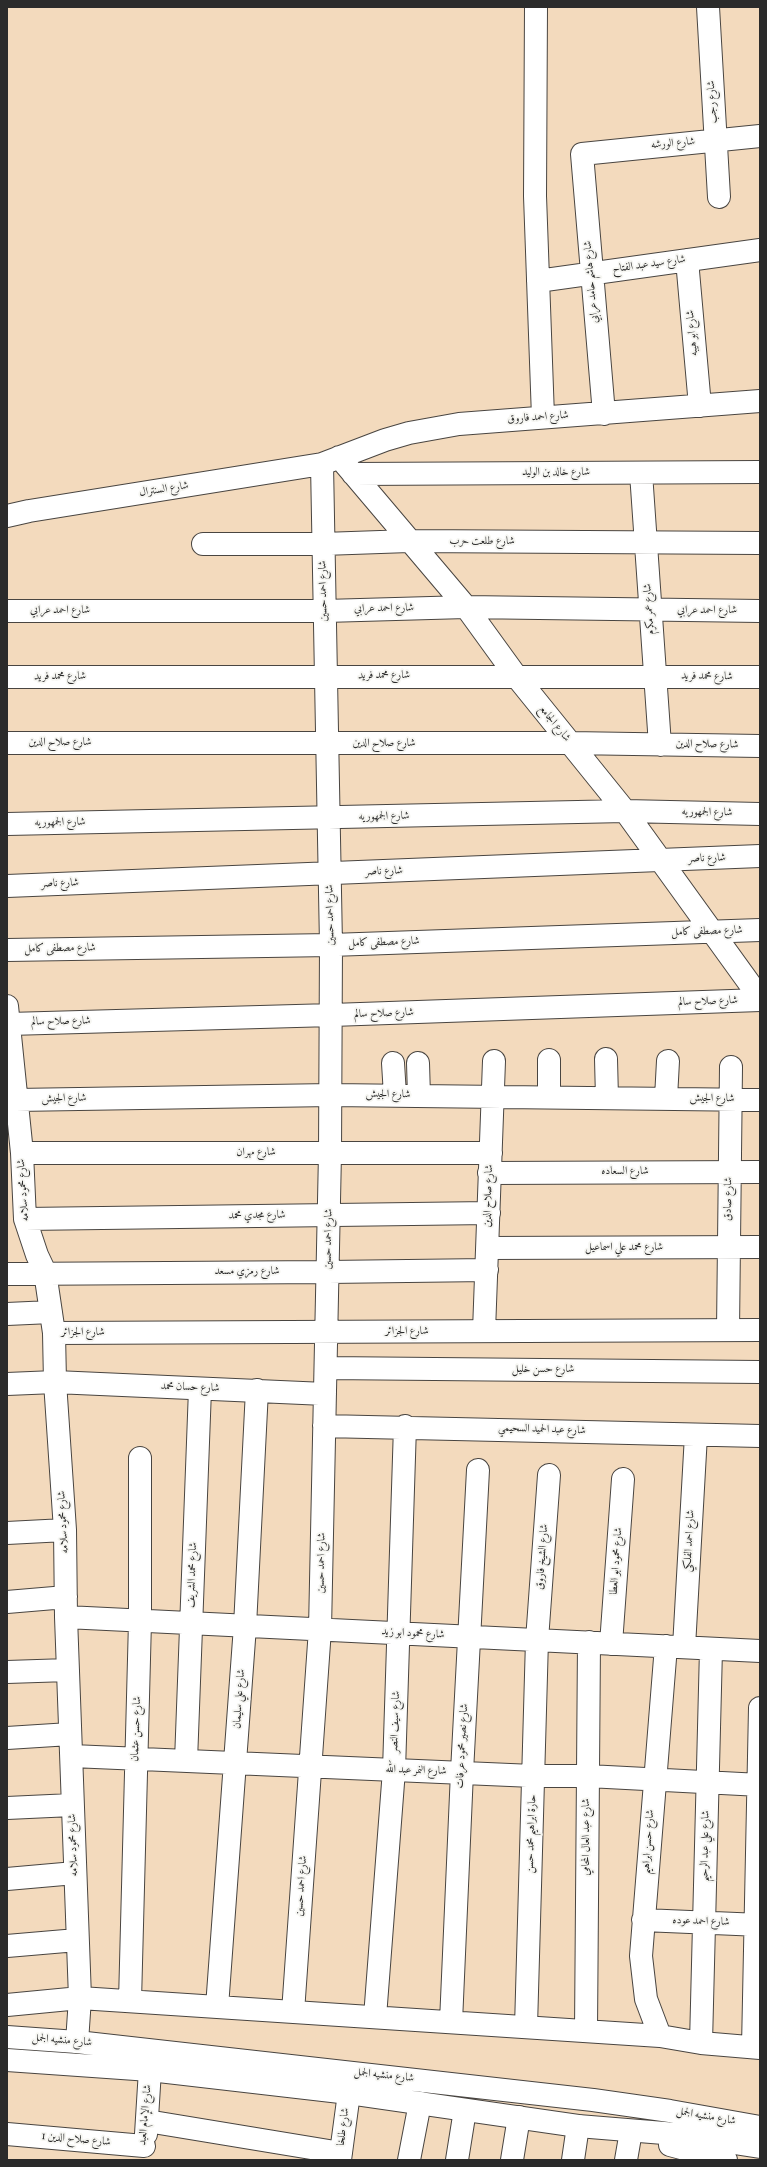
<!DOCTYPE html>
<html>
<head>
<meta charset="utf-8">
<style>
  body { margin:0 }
  #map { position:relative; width:767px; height:2167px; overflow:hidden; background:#f3dabd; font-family:Vollkorn,serif }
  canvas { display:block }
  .frame { position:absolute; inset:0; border:8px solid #2b2b2b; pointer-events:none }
</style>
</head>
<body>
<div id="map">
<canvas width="767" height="2167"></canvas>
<div class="frame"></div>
</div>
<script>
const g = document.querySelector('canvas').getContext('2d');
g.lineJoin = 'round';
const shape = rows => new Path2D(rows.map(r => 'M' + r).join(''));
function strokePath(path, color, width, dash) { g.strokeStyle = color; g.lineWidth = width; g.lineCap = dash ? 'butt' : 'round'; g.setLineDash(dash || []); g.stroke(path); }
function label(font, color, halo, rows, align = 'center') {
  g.font = font + ' Vollkorn,Amiri,serif'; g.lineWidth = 3.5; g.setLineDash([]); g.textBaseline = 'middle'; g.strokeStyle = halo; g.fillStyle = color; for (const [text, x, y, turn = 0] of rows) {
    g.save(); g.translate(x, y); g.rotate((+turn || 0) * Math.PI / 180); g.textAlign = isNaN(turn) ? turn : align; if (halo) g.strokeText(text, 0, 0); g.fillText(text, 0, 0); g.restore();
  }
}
const minor = shape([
  [536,7,535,196,543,417],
  [708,7,719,197],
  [687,260,700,406],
  [538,281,760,250],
  [604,414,582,154,760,136],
  [339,457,466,607,516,676,625,811,760,998],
  [641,473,660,745],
  [353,474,760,472],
  [7,516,29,511,322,464,385,440,409,433,459,424,760,401],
  [203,544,323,544,409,541,760,543],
  [7,611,325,611,466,607,760,611],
  [7,677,760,677],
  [7,743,570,743,760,746],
  [7,824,625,811,760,814],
  [7,886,760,856],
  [7,950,331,945,760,930],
  [7,1006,22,1153,25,1219,37,1255,45,1272,54,1333,55,1382,65,1530,66,1617,80,1998,77,2042],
  [9,1024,332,1015,760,1000],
  [606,1059,607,1098],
  [393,1063,395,1095],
  [418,1063,419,1096],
  [549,1097,549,1060],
  [666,1098,668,1061],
  [16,1100,331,1095,760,1100],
  [22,1153,491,1153],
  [489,1173,760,1172],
  [25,1219,489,1213],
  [488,1248,760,1247],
  [7,1274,328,1272,487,1270],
  [7,1314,51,1312],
  [728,1330,731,1067],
  [484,1331,494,1061],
  [54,1333,760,1330],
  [326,1368,760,1372],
  [7,1384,55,1382,325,1394],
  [324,1426,760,1436],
  [7,1533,65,1530],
  [7,1602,66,1597],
  [66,1617,760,1651],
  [611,1644,623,1479],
  [684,1647,696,1435],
  [7,1672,68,1670],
  [7,1738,70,1734],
  [72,1756,533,1776,588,1776,760,1785],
  [186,1761,200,1389],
  [7,1808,72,1805],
  [7,1879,75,1873],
  [643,1920,760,1925],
  [7,1946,77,1940],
  [130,2001,140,1621,140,1458],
  [7,2005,80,1998,660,2036,701,2043,760,2048],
  [217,2007,245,1626,257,1390],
  [293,2012,320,1629,330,1153,331,945,322,464],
  [375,2017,394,1770,405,1426],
  [451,2022,462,1772,478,1470],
  [526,2027,537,1640,549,1475],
  [586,2031,589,1642],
  [660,2036,646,1999,641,1956,666,1646],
  [701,2043,711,1649],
  [753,2047,760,1708],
  [147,2121,341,2153],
  [7,2134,144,2146],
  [146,2134,150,2070],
  [340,2160,349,2093],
  [409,2160,420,2103],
  [457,2160,465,2110],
  [512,2160,519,2117],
  [573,2160,578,2126],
  [626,2160,631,2131]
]);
const major = shape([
  [7,2037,77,2042,593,2100,670,2111,760,2127],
  [7,2060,150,2070,349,2093,578,2126,676,2134,760,2147],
  [670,2145,726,2160]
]);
const streetNames = [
  ["شارع رجب",713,102,-93],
  ["شارع الورشه",673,144,-5],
  ["شارع سيد عبد الفتاح",649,265,-8],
  ["شارع هاشم حامد عرابي",592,282,-95],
  ["شارع ابو هيبه",693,333,-95],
  ["شارع احمد فاروق",538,418,-4],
  ["شارع خالد بن الوليد",556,473],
  ["شارع السنترال",164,490,-9],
  ["شارع طلعت حرب",482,542],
  ["شارع احمد حسين",324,591,-91],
  ["شارع احمد عرابي",384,609,-1],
  ["شارع عمر مكرم",650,609,-94],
  ["شارع احمد عرابي",60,611],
  ["شارع احمد عرابي",707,611],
  ["شارع محمد فريد",384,676],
  ["شارع محمد فريد",60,677],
  ["شارع محمد فريد",707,677,1],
  ["شارع الجامع",554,724,51],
  ["شارع صلاح الدين",60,743],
  ["شارع صلاح الدين",384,744],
  ["شارع صلاح الدين",707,745,1],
  ["شارع الجمهوريه",707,813,1],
  ["شارع الجمهوريه",384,817,-1],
  ["شارع الجمهوريه",60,823,-1],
  ["شارع ناصر",707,859,-2],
  ["شارع ناصر",384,872,-2],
  ["شارع ناصر",60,884,-2],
  ["شارع احمد حسين",331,915,-91],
  ["شارع مصطفى كامل",707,932,-2],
  ["شارع مصطفى كامل",384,943,-2],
  ["شارع مصطفى كامل",60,949,-1],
  ["شارع صلاح سالم",708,1002,-2],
  ["شارع صلاح سالم",384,1014,-2],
  ["شارع صلاح سالم",61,1022,-1],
  ["شارع الجيش",388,1095,1],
  ["شارع الجيش",64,1099,-1],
  ["شارع الجيش",712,1099,1],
  ["شارع مهران",256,1153],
  ["شارع السعاده",625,1172],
  ["شارع محمود سلامه",24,1190,-94],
  ["شارع صلاح الدين",489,1196,-88],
  ["شارع صادق",729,1199,-89],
  ["شارع مجدي محمد",257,1216,-1],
  ["شارع احمد حسين",329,1239,-89],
  ["شارع محمد علي اسماعيل",624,1248],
  ["شارع رمزي مسعد",247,1272],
  ["شارع الجزائر",407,1332],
  ["شارع الجزائر",83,1333],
  ["شارع حسن خليل",543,1370],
  ["شارع حسان محمد",190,1388,2],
  ["شارع عبد الحميد السحيمي",542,1430,2],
  ["شارع محمود سلامه",64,1522,-93],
  ["شارع احمد الفلكي",690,1541,-87],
  ["شارع الشيخ فاروق",543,1557,-86],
  ["شارع محمود ابو العطا",617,1561,-86],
  ["شارع احمد حسين",322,1563,-89],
  ["شارع محمد الشريف",193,1575,-88],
  ["شارع محمود ابو زيد",413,1634,3],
  ["شارع علي سليمان",240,1699,-86],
  ["شارع سيف النصر",396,1722,-88],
  ["شارع حسن عثمان",137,1729,-88],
  ["شارع نصير محمود عرفات",463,1746,-87],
  ["شارع النمر عبد الله",416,1771,2],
  ["حارة ابراهيم محمد حسن",532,1834,-88],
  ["شارع عبد العال المحامي",587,1837,-90],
  ["شارع حسن ابراهيم",649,1842,-86],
  ["شارع محمود سلامه",74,1845,-92],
  ["شارع علي عبد الرحيم",706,1846,-89],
  ["شارع احمد حسين",302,1886,-86],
  ["شارع احمد عوده",701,1922,2],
  ["شارع منشيه الجمل",62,2041,5],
  ["شارع منشيه الجمل",384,2076,6],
  ["شارع الإمام العبد",146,2115,-85],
  ["شارع منشيه الجمل",706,2117,10],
  ["شارع طلخا",344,2127,-83],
  ["شارع صلاح الدين 1",76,2140,5]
];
strokePath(minor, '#494541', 24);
strokePath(major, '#494541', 24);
strokePath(minor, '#fff', 22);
strokePath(major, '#fff', 22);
label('11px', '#2b2b2b', '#f6f6f2', streetNames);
</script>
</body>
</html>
